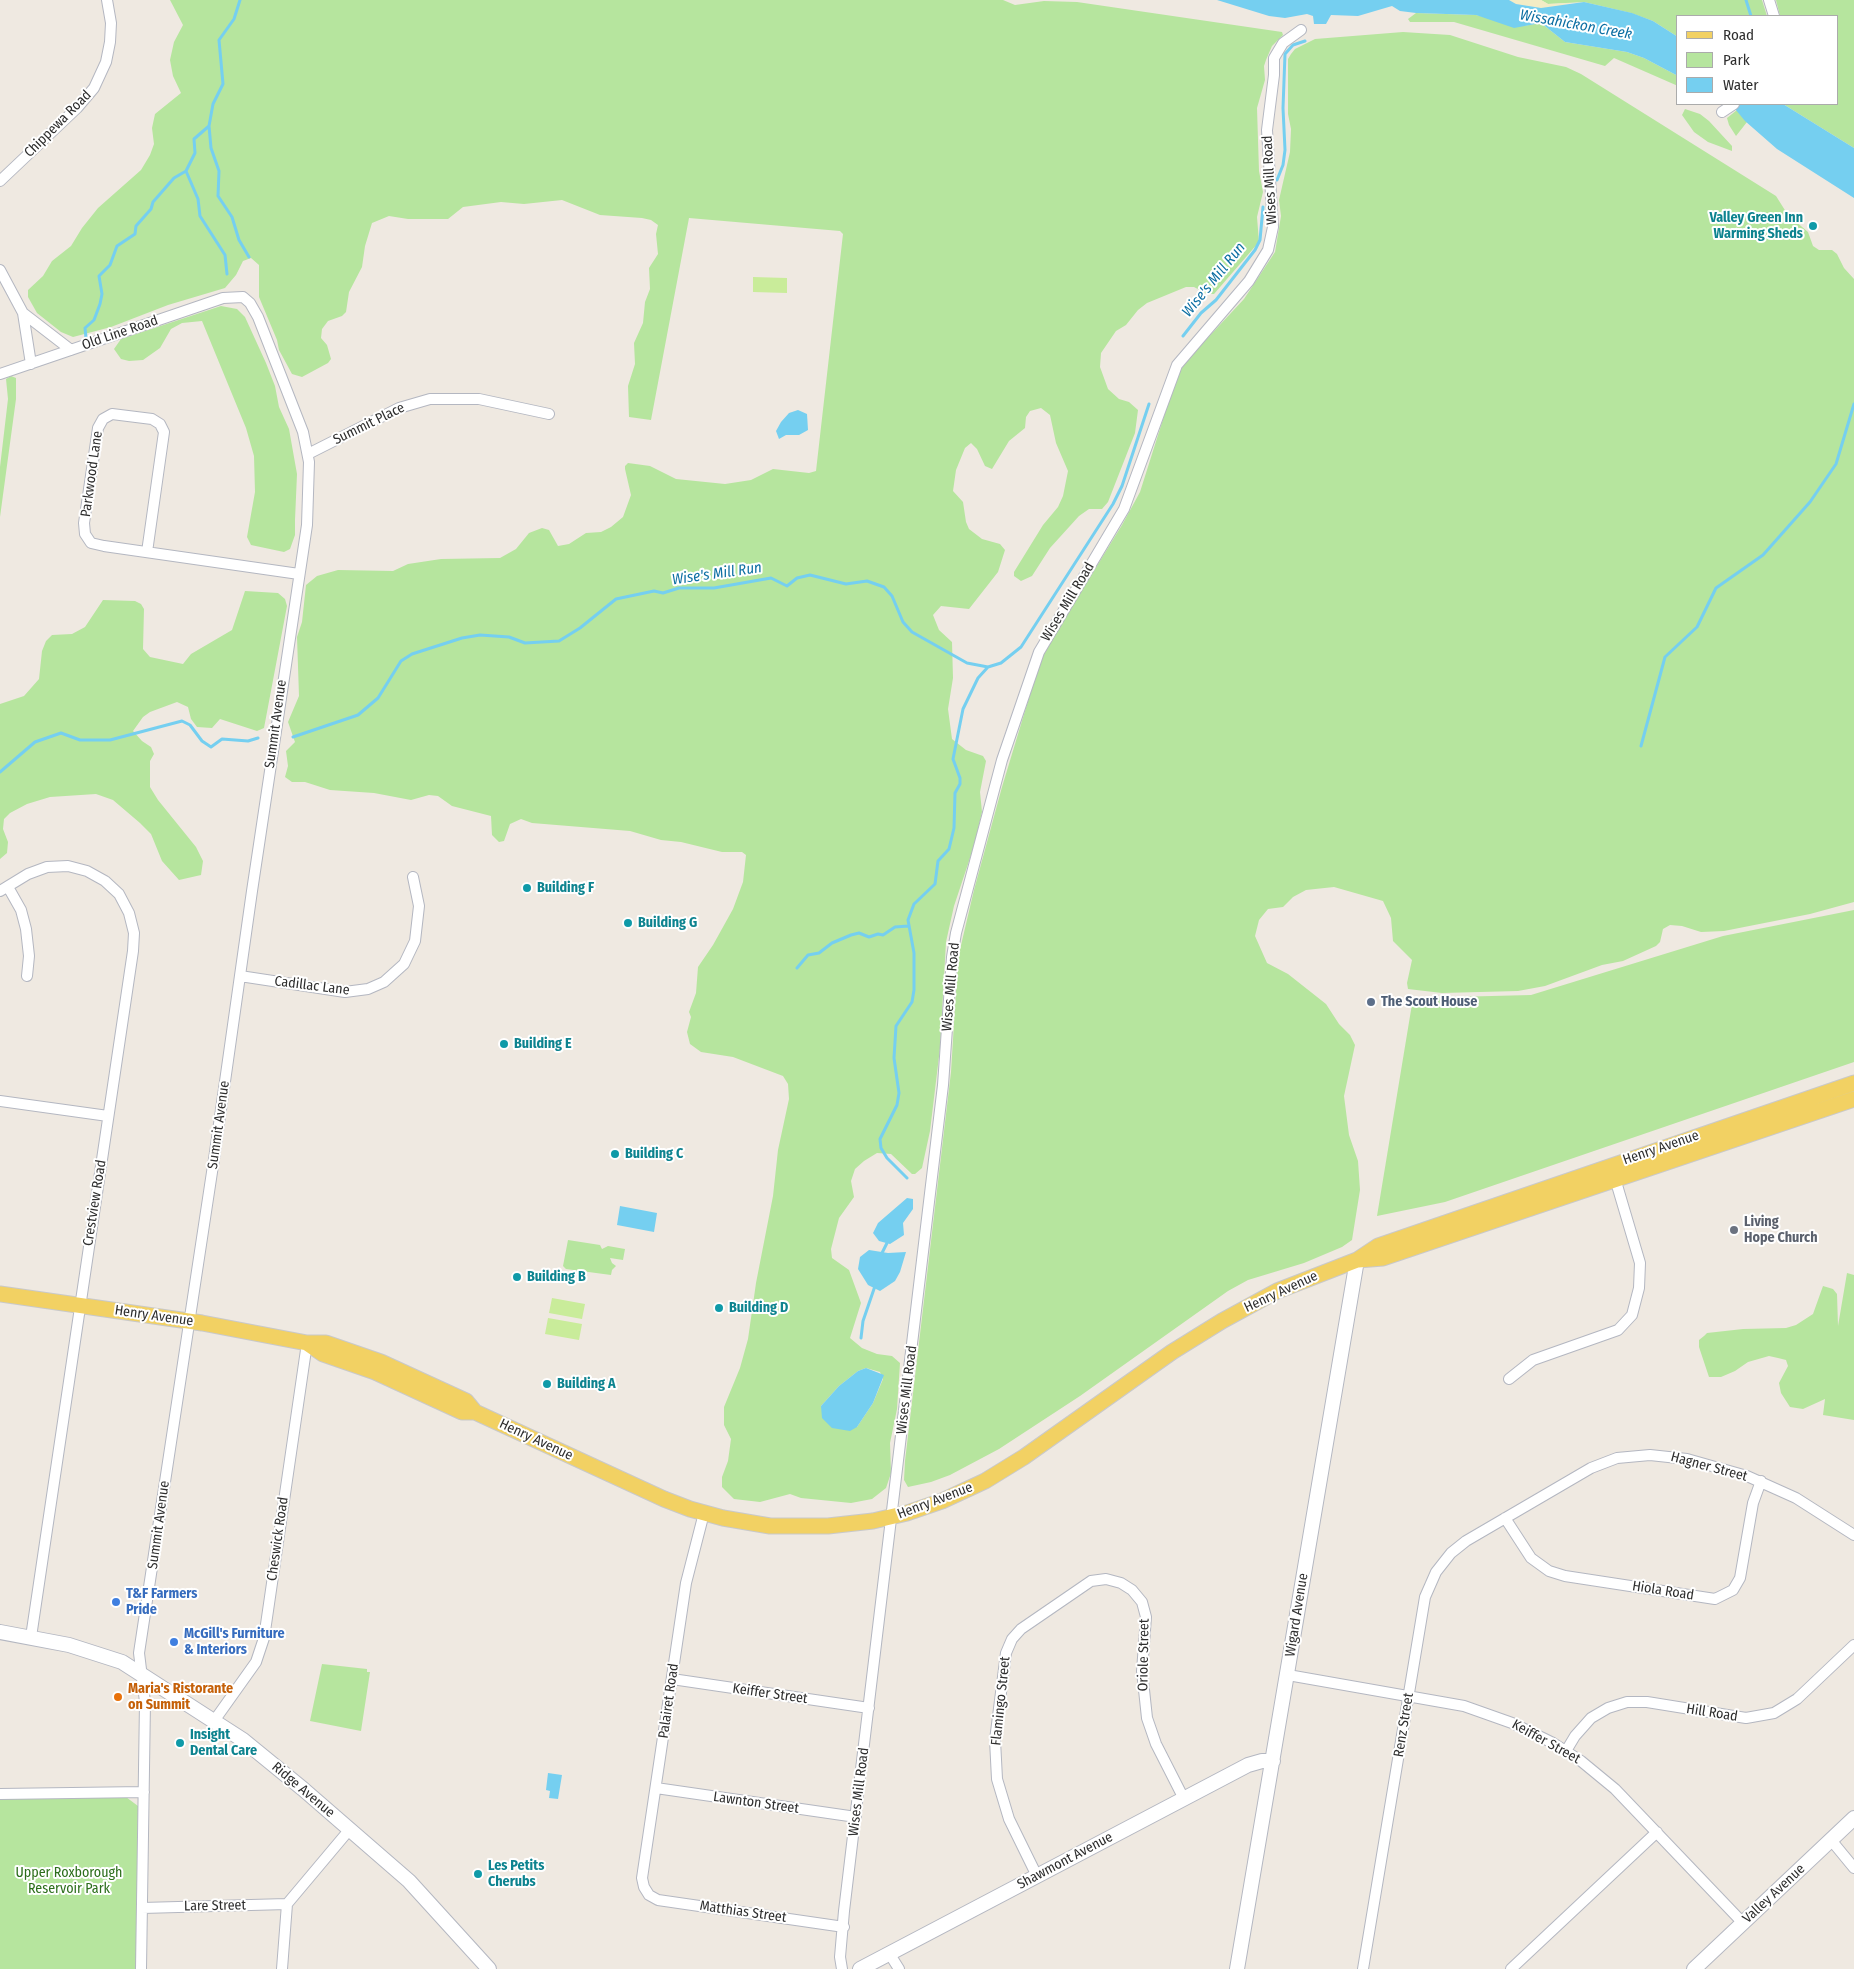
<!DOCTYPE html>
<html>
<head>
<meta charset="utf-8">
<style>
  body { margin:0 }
  #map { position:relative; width:1854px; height:1969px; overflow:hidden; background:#efe9e1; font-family:"Fira Sans Condensed",sans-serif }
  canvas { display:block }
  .legend { position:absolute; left:1676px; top:15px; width:162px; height:90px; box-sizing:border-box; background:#fff; border:1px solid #ababab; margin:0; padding:6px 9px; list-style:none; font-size:15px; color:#2e2e2e }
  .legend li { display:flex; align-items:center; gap:10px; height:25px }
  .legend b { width:25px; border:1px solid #ababab }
</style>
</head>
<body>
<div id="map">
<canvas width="1854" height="1969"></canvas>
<ul class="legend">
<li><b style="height:6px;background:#f2d163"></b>Road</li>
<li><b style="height:14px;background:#b6e59e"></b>Park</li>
<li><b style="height:14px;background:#75cff0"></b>Water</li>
</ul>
</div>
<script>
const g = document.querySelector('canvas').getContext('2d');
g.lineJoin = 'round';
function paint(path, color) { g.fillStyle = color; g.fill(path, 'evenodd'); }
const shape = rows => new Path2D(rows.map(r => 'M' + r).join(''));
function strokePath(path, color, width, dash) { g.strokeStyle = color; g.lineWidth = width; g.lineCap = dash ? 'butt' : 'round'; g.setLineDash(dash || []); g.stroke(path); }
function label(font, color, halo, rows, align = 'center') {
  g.font = font + ' "Fira Sans Condensed",sans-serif'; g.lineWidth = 4; g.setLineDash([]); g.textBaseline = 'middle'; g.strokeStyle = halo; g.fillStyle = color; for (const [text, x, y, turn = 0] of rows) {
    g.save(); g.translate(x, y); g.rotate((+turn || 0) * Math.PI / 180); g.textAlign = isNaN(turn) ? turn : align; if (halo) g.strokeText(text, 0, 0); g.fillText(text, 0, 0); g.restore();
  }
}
const green = shape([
  [170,0,1003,0,1015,5,1044,1,1077,2,1282,32,1283,35,1272,46,1266,60,1264,66,1265,80,1257,108,1259,171,1263,192,1257,217,1259,242,1214,294,1207,294,1194,287,1186,287,1147,303,1138,310,1126,325,1116,331,1101,353,1100,367,1108,389,1119,399,1129,402,1138,410,1135,433,1108,502,1102,509,1089,509,1079,516,1050,548,1032,576,1021,581,1014,576,1014,572,1043,525,1058,507,1063,496,1068,471,1056,443,1050,415,1041,408,1030,411,1026,417,1025,428,1009,441,992,469,985,466,977,449,971,443,965,448,956,470,953,491,963,502,966,522,969,529,982,539,1000,544,1005,550,998,572,969,609,941,606,933,615,939,630,952,642,953,678,948,709,952,739,966,750,983,756,986,761,980,792,982,812,974,846,954,906,946,942,940,1048,930,1131,922,1168,915,1174,912,1174,891,1154,877,1153,864,1161,855,1169,851,1181,854,1197,839,1218,831,1249,832,1258,849,1270,861,1303,850,1338,862,1348,877,1354,892,1356,900,1363,897,1409,890,1443,891,1473,886,1488,872,1499,851,1503,801,1498,790,1494,760,1502,734,1499,722,1487,722,1477,728,1461,731,1439,724,1425,724,1407,740,1368,748,1339,756,1283,773,1196,778,1150,789,1099,788,1084,783,1076,733,1057,701,1052,690,1044,687,1032,691,1017,689,1012,696,993,698,967,713,945,733,909,743,882,746,855,742,852,722,852,681,842,661,840,630,831,532,823,521,819,510,824,504,841,499,842,492,835,491,816,452,806,438,796,429,795,411,800,374,793,330,790,305,782,292,782,285,777,288,766,286,751,295,742,288,722,299,696,297,637,302,622,306,585,317,576,338,570,393,571,408,564,441,559,500,558,516,549,529,533,542,528,549,530,558,546,569,544,586,533,601,532,611,527,623,517,631,495,625,469,625,466,628,463,650,466,676,479,725,484,751,480,773,469,809,473,816,471,843,234,840,231,689,218,651,420,629,417,628,386,635,364,634,343,643,323,645,302,650,289,649,268,658,254,656,234,658,225,651,220,642,218,600,215,562,200,524,204,501,202,463,207,448,219,408,219,389,216,372,223,365,246,362,267,349,292,346,312,342,316,328,321,322,329,321,338,327,345,331,359,328,363,302,377,292,374,279,350,277,340,259,297,259,265,251,258,243,261,236,275,225,288,168,305,111,327,73,337,61,332,37,313,28,297,28,290,43,276,52,261,71,246,82,228,98,208,141,170,150,155,154,144,152,128,155,114,181,93,173,76,170,60,174,42,183,25],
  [866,1368,880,1372,883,1379,873,1403,857,1427,821,1406,839,1386,858,1371],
  [1541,0,1762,0,1767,16,1678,16,1678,37,1653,21,1631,13,1584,2,1548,4],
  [1776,0,1854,0,1854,148,1783,104,1838,104,1838,16,1780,16],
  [1416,13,1476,15,1523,26,1541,23,1565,42,1627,52,1644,58,1678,76,1678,86,1614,58,1605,66,1454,22,1410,22,1408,19],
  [1403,32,1450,35,1518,57,1566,67,1581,74,1776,196,1788,215,1808,232,1813,246,1819,250,1832,250,1837,254,1844,268,1854,279,1854,902,1810,914,1724,931,1701,932,1682,926,1670,925,1663,929,1660,942,1656,946,1623,961,1602,965,1545,986,1518,991,1442,993,1408,989,1407,983,1412,960,1393,941,1391,918,1383,901,1334,887,1306,890,1293,897,1283,907,1268,909,1259,920,1255,936,1267,963,1288,974,1326,1004,1339,1024,1350,1035,1355,1045,1344,1096,1349,1135,1358,1161,1360,1190,1352,1240,1342,1247,1304,1263,1248,1280,1228,1291,1080,1396,999,1449,950,1475,931,1482,908,1487,904,1480,905,1461,951,1072,958,958,974,890,1002,787,1038,668,1047,647,1122,525,1140,492,1177,375,1188,359,1244,299,1275,252,1281,216,1279,200,1290,152,1291,129,1288,114,1288,59,1291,54,1295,49,1315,39],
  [1685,109,1700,114,1709,121,1732,146,1732,151,1708,142,1694,132,1682,115],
  [1737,110,1747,122,1736,136,1729,125,1727,118],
  [221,306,237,309,245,317,266,363,275,386,279,407,289,429,297,474,295,520,295,535,290,549,284,552,251,545,247,537,255,492,254,456,246,428,202,321,182,323,171,329,160,348,143,360,129,361,121,359,114,349,121,339],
  [11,376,16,378,16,399,0,517,0,467,8,399,6,379],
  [245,591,278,593,285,599,287,606,264,728,257,731,220,719,212,728,197,727,191,719,188,707,177,702,150,712,143,717,133,731,142,741,151,747,154,754,150,761,150,787,158,800,196,847,203,861,201,875,179,880,162,861,151,834,140,823,113,800,96,794,50,797,27,804,10,813,4,819,3,829,8,842,7,853,0,859,0,704,24,696,39,679,42,651,46,641,52,635,72,634,85,627,103,600,135,601,141,604,144,609,143,649,150,657,183,664,191,654,232,630],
  [1854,910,1854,1062,1445,1202,1377,1216,1413,998,1531,995,1723,936],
  [568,1240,600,1245,602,1249,608,1246,625,1249,623,1260,610,1258,612,1263,616,1266,612,1270,611,1275,566,1269,563,1266],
  [1847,1273,1854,1275,1854,1420,1823,1415,1825,1399,1803,1409,1790,1407,1781,1393,1779,1383,1788,1366,1786,1360,1778,1358,1769,1356,1748,1362,1735,1371,1721,1377,1709,1377,1699,1347,1699,1340,1704,1336,1707,1333,1743,1329,1786,1328,1796,1325,1813,1314,1823,1286,1833,1289,1837,1294,1838,1326],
  [322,1664,367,1669,367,1672,370,1672,361,1731,310,1721],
  [126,1797,138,1806,136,1969,0,1969,0,1799]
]);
const sand = shape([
  [1509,0,1541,0,1548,4,1572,3,1556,7,1541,8,1516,4]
]);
const pitch = shape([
  [753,277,787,278,787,293,753,292],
  [552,1298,585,1304,582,1319,549,1313],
  [548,1318,582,1324,579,1340,545,1334]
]);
const water = shape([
  [1217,0,1509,0,1516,4,1541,8,1584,2,1632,13,1653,21,1678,37,1678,76,1644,58,1627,52,1565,42,1541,23,1514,28,1476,15,1416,13,1400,11,1392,6,1358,16,1331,15,1326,24,1314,24,1313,16,1307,14,1285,18,1269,16],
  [1731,104,1783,104,1854,148,1854,198,1777,149,1745,121],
  [798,410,807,414,808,430,799,435,786,435,779,439,776,431,781,422,789,413],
  [907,1198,913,1199,913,1209,903,1223,904,1235,890,1244,879,1241,873,1233,878,1223],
  [620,1206,657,1213,654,1232,617,1225],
  [869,1250,888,1253,906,1252,900,1272,895,1281,880,1291,868,1285,858,1269,860,1257],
  [866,1368,884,1375,873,1403,857,1427,850,1431,832,1428,822,1418,821,1406,839,1386,858,1371],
  [548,1773,562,1775,558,1799,549,1798,550,1791,546,1790]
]);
const stream = shape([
  [1746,0,1751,16],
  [209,126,211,148,219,171,218,196,232,217,239,240,249,257],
  [186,171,198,199,200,216,225,255,227,274],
  [1277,180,1283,165,1285,150,1283,108,1285,54,1293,45,1305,41],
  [1183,336,1201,313,1216,300,1255,250,1260,240,1263,207],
  [86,338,85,328,94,320,100,304,102,294,99,276,110,265,117,246,135,234,136,226,151,209,153,202,174,178,186,171,195,153,194,139,209,126,213,104,223,84,219,40,234,19,240,0],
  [293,737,358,715,378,698,401,661,412,654,462,638,480,635,509,637,525,643,559,641,580,628,616,599,654,591,663,593,679,588,714,588,771,578,787,586,797,578,810,575,846,584,867,581,884,587,892,596,903,622,912,632,967,663,988,667,1001,663,1021,647,1113,504,1122,486,1149,404],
  [1641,746,1665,657,1697,627,1716,588,1763,555,1810,502,1836,464,1854,404],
  [0,772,35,742,61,733,80,740,110,740,182,721,190,725,202,741,211,747,222,739,248,741,258,738],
  [797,968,808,955,819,953,832,943,851,935,859,933,869,937,878,934,883,935,895,927,908,926],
  [907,1178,887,1158,881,1148,880,1139,897,1105,899,1093,894,1058,896,1026,912,1002,914,990,914,953,908,920,914,904,935,884,938,861,949,849,954,828,955,793,960,784,960,778,953,759,963,709,978,678,988,667],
  [881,1255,887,1243],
  [861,1338,863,1321,875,1286]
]);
const street = shape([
  [1769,0,1774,16],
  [1722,112,1734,104],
  [0,181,77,108,94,88,106,62,110,42,111,23,107,0],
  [0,270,23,313,31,364],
  [23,313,71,350],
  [0,374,223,298,243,297,250,303,258,317,303,432,309,462,307,525,252,891,214,1159,139,1653,145,1702,141,1969],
  [308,454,399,408,430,399,479,399,549,414],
  [147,552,164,432,160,424,152,419,112,414,103,419,98,428,84,523,85,534,91,543,104,546,299,574],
  [8,887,21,910,26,929,29,956,27,976],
  [0,891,28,874,47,867,68,866,87,871,105,881,119,894,129,913,134,933,133,951,31,1637],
  [240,976,345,992,368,989,384,982,404,964,415,941,419,906,413,877],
  [0,1101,108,1116],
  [1509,1379,1533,1360,1618,1330,1632,1315,1639,1288,1640,1263,1614,1175],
  [704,1513,686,1583,642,1878,644,1887,649,1895,658,1900,844,1927],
  [1505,1518,1531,1558,1549,1571,1565,1576,1715,1599,1733,1590,1740,1578,1753,1503,1761,1481],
  [1288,1675,1464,1706,1512,1723,1553,1743,1581,1761,1615,1789,1743,1923],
  [672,1679,869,1708],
  [214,1721,256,1662,264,1638,307,1343],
  [1566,1751,1575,1736,1591,1718,1608,1708,1627,1702,1647,1702,1746,1718,1774,1713,1797,1699,1854,1645],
  [656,1788,856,1817],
  [0,1794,144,1792],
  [1831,1840,1854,1868],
  [1037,1876,1009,1819,997,1779,995,1740,1006,1653,1012,1639,1021,1629,1091,1581,1106,1579,1121,1583,1132,1590,1142,1602,1146,1617,1142,1671,1147,1718,1156,1744,1184,1799],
  [142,1908,287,1904],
  [889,1953,899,1969],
  [282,1969,287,1904,350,1829],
  [842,1969,840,1957,844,1911,943,1085,952,957,956,933,1002,760,1039,652,1124,509,1177,365,1249,281,1268,250,1273,227,1267,130,1274,75,1274,58,1283,43,1301,30],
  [1363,1969,1425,1597,1436,1572,1451,1553,1466,1541,1591,1468,1617,1458,1650,1455,1687,1459,1747,1476,1796,1498,1854,1535],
  [1511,1969,1657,1832]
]);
const secondary = shape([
  [0,1632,69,1645,122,1662,243,1740,303,1789,409,1881,489,1969],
  [860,1969,1248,1765,1262,1761,1273,1761],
  [1237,1969,1357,1260],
  [1694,1969,1854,1818]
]);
const primary = shape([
  [1358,1260,1383,1258,1854,1099],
  [0,1294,202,1323,307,1343,326,1343,381,1362,466,1401,475,1412],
  [307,1343,323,1354,375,1372,462,1412,475,1412,664,1499,690,1509,723,1518,770,1526,828,1526,873,1521,907,1513,942,1501,985,1481,1024,1457,1172,1352,1222,1321,1277,1291,1357,1260,1378,1246,1854,1083]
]);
const markers = [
  [1813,226,5,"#0f9aa8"],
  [527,888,5,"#0f9aa8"],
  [628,923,5,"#0f9aa8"],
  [1371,1002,5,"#5c6f8a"],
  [504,1044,5,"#0f9aa8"],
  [615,1154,5,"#0f9aa8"],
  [1734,1230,5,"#6b7280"],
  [517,1277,5,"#0f9aa8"],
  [719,1308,5,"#0f9aa8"],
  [547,1384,5,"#0f9aa8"],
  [116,1602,5,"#3f7fe0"],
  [174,1642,5,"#3f7fe0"],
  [118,1697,5,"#e8710a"],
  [180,1743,5,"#0f9aa8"],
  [478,1874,5,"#0f9aa8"]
];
const streetNames = [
  ["Chippewa Road",58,124,-45],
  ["Wises Mill Road",1270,180,-93],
  ["Old Line Road",120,333,-19],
  ["Summit Place",369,424,-26],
  ["Parkwood Lane",92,474,-82],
  ["Wises Mill Road",1068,602,-59],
  ["Summit Avenue",276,724,-82],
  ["Cadillac Lane",312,986,7],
  ["Wises Mill Road",951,987,-85],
  ["Summit Avenue",219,1125,-82],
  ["Henry Avenue",1661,1148,-19],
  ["Crestview Road",95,1203,-81],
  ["Henry Avenue",1281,1292,-25],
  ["Henry Avenue",154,1316,8],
  ["Wises Mill Road",907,1390,-83],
  ["Henry Avenue",536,1440,25],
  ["Hagner Street",1709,1467,15],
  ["Henry Avenue",935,1501,-21],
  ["Summit Avenue",159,1525,-82],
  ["Cheswick Road",278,1539,-82],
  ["Hiola Road",1663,1591,9],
  ["Wigard Avenue",1297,1615,-81],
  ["Oriole Street",1144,1655,-89],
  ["Keiffer Street",770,1694,8],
  ["Palairet Road",669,1701,-82],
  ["Flamingo Street",1001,1701,-84],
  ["Hill Road",1712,1713,9],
  ["Renz Street",1404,1725,-81],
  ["Keiffer Street",1546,1742,29],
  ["Ridge Avenue",303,1790,40],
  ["Wises Mill Road",859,1792,-83],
  ["Lawnton Street",756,1803,8],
  ["Shawmont Avenue",1065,1861,-28],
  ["Valley Avenue",1774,1894,-43],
  ["Lare Street",215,1906,-1],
  ["Matthias Street",743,1912,8]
];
const cultureNames = [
  ["Valley Green Inn",1803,218,"right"],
  ["Warming Sheds",1803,234,"right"],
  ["Building F",537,888],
  ["Building G",638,923],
  ["Building E",514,1044],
  ["Building C",625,1154],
  ["Building B",527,1277],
  ["Building D",729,1308],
  ["Building A",557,1384],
  ["Insight",190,1735],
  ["Dental Care",190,1751],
  ["Les Petits",488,1866],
  ["Cherubs",488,1882]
];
const serviceNames = [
  ["The Scout House",1381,1002]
];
const worshipNames = [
  ["Living",1744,1222],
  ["Hope Church",1744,1238]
];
const shopNames = [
  ["T&F Farmers",126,1594],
  ["Pride",126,1610],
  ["McGill's Furniture",184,1634],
  ["& Interiors",184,1650]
];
const foodNames = [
  ["Maria's Ristorante",128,1689],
  ["on Summit",128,1705]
];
const parkNames = [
  ["Upper Roxborough",69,1873],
  ["Reservoir Park",69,1889]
];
const waterNames = [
  ["Wissahickon Creek",1576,25,10],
  ["Wise's Mill Run",1214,280,-51],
  ["Wise's Mill Run",717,574,-8]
];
paint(green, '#b6e59e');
paint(sand, '#f3ecc5');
paint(pitch, '#c9ec9a');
paint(water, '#75cff0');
strokePath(stream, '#75cff0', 3);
strokePath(street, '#b4b7c1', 12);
strokePath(secondary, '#b4b7c1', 16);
strokePath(primary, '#c9c9c9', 17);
strokePath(street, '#fff', 10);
strokePath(secondary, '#fff', 14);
strokePath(primary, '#f2d163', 15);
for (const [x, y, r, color] of markers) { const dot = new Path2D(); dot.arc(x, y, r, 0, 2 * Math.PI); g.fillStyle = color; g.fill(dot); strokePath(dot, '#fff', 2); }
label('14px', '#2e2e2e', '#fff', streetNames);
label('bold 14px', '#0d838f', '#fff', cultureNames, 'left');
label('bold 14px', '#4e5e75', '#fff', serviceNames, 'left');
label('bold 14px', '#5b616d', '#fff', worshipNames, 'left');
label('bold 14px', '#366cbe', '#fff', shopNames, 'left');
label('bold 14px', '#c56008', '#fff', foodNames, 'left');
label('14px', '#2c6e1b', '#fff', parkNames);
label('italic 15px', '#0d6fa3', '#fff', waterNames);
</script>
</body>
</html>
